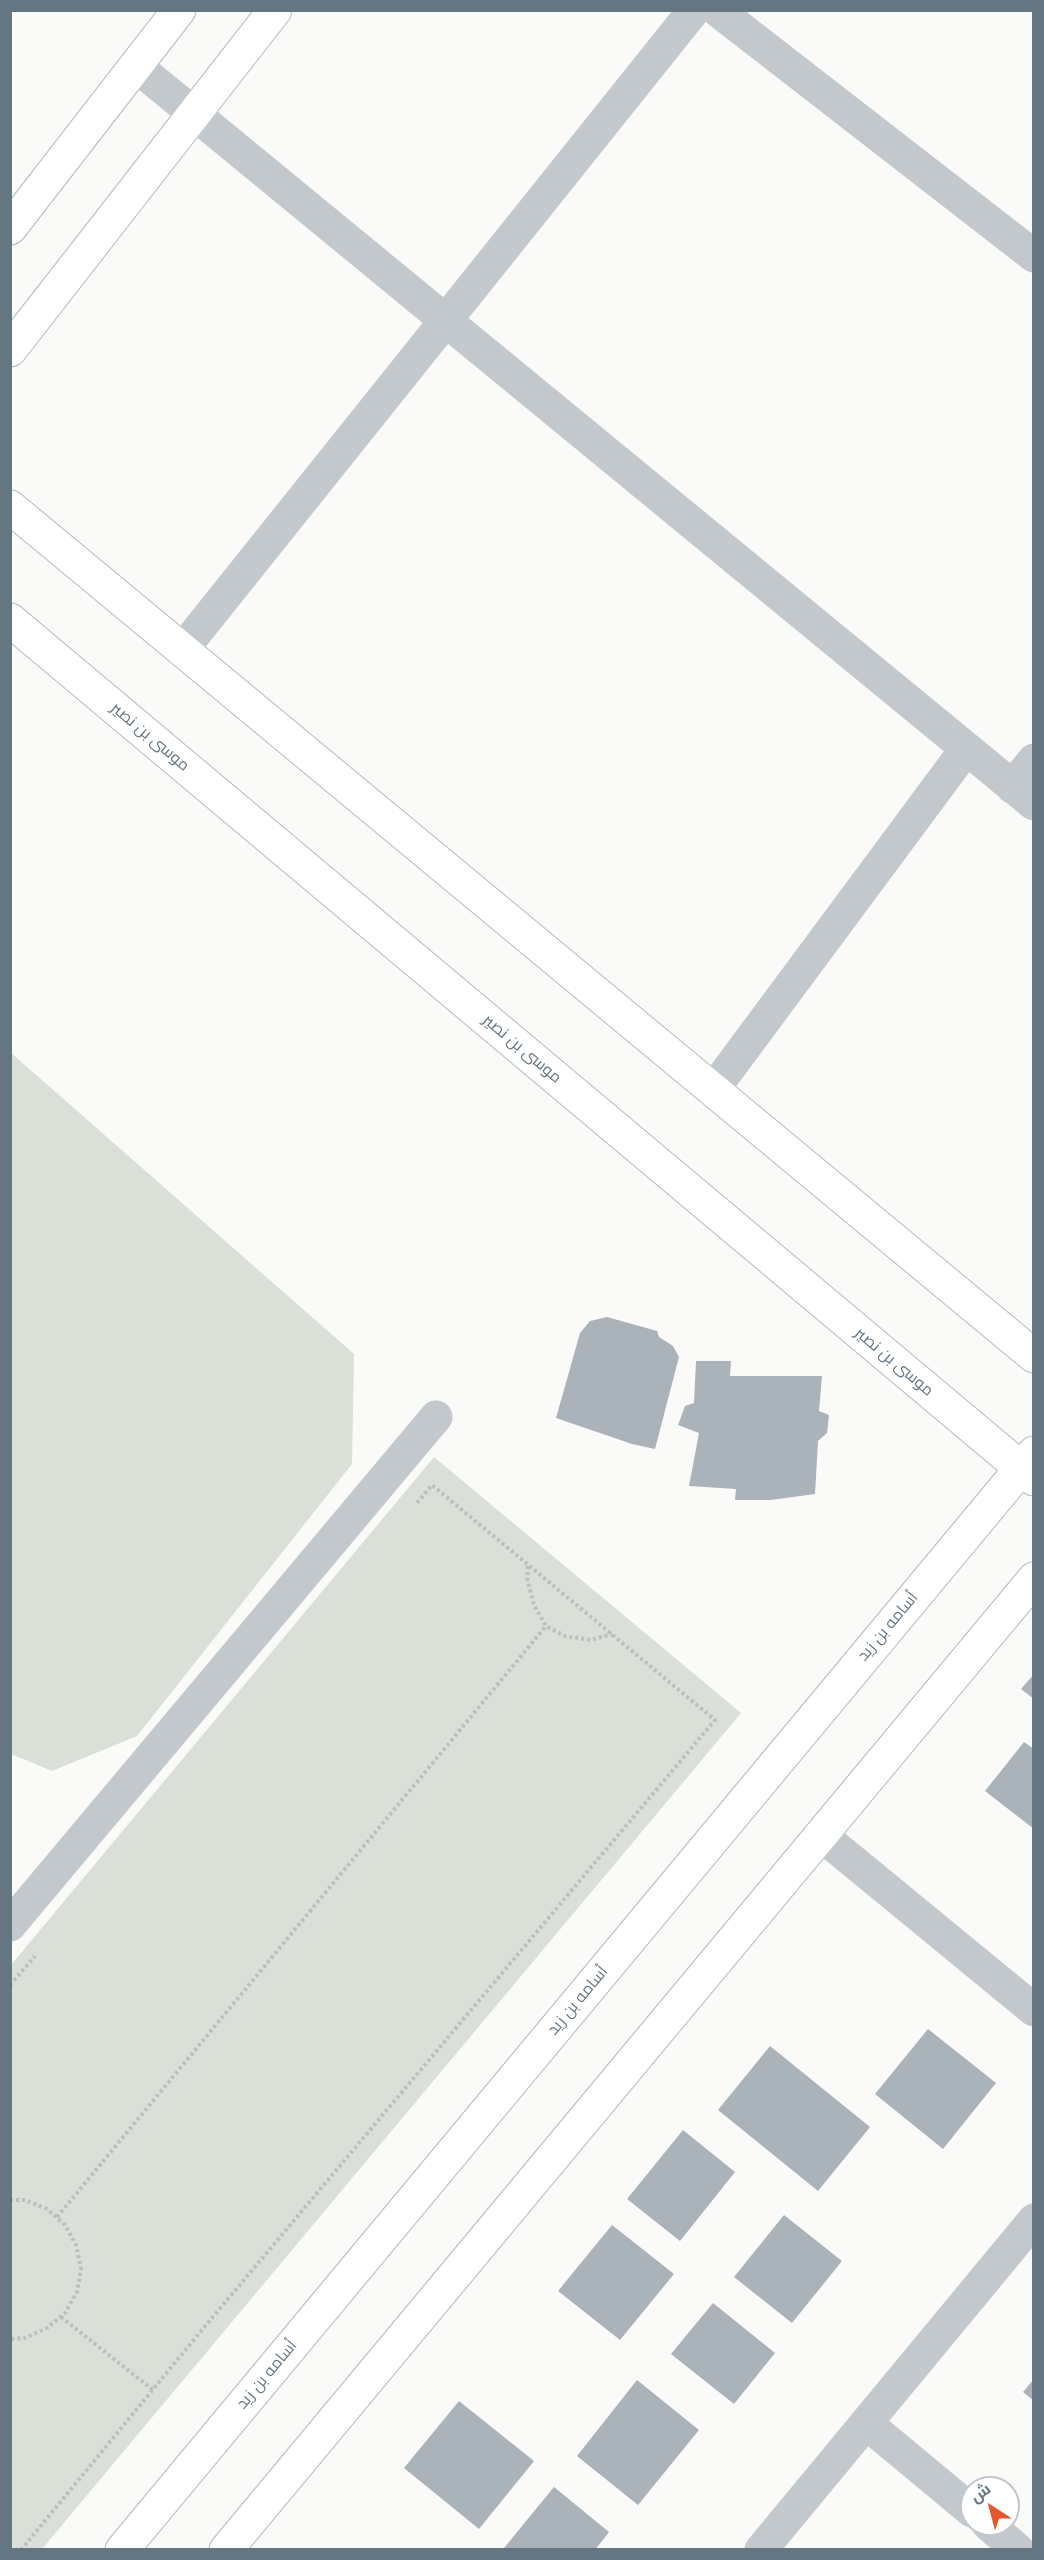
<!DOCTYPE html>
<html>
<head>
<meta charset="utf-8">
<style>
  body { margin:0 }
  #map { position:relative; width:1044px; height:2560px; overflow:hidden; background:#fafaf8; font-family:"Fira Sans",Cairo,sans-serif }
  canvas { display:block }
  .frame { position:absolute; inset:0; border:12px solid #657683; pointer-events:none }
  .north { position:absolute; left:960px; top:2476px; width:60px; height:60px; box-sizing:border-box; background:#fff; border:2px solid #c1c8cd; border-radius:50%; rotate:324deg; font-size:16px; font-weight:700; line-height:24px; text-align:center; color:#657683 }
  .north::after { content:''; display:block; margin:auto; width:21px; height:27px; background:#e4572e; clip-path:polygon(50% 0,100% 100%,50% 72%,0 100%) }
</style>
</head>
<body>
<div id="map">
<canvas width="1044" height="2560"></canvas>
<div class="frame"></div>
<div class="north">ش</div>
</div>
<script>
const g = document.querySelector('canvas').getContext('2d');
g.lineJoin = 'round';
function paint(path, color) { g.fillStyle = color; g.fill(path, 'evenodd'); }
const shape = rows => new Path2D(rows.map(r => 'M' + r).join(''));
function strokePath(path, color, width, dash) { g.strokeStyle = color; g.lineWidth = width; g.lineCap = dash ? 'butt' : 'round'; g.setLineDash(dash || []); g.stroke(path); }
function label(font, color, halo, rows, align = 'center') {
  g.font = font + ' "Fira Sans",Cairo,sans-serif'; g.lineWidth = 6; g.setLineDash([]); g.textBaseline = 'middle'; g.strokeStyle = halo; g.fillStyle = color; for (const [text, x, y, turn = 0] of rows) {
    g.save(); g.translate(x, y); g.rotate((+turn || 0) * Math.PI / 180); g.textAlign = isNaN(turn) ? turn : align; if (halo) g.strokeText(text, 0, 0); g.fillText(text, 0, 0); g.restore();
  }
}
const green = shape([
  [10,1052,354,1354,352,1464,137,1736,52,1771,11,1754],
  [434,1457,741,1713,42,2549,11,2549,11,1965]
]);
const building = shape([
  [607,1317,657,1331,659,1337,673,1346,679,1357,655,1449,632,1444,556,1418,580,1333,590,1321],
  [696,1361,731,1361,730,1376,822,1376,819,1411,829,1415,827,1433,818,1441,815,1494,771,1500,735,1500,736,1489,689,1486,699,1433,678,1425,685,1406,694,1403],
  [1034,1674,1034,1699,1021,1689],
  [1024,1742,1034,1749,1034,1829,985,1791],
  [928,2029,996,2083,943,2149,875,2094],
  [770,2046,870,2127,818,2191,718,2110],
  [683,2130,735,2172,680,2241,627,2199],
  [784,2215,842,2261,792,2323,734,2277],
  [612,2225,674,2274,620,2340,558,2291],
  [713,2303,775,2353,734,2404,671,2354],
  [1034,2379,1034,2401,1023,2392],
  [637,2380,699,2430,638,2505,577,2456],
  [459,2401,534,2461,479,2529,404,2468],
  [554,2487,609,2532,595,2550,507,2550,504,2548]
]);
const path = shape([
  [528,1566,527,1578,534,1605,546,1626,565,1636,591,1640,612,1634],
  [10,1985,35,1956],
  [10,2200,25,2200,47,2209,65,2225,76,2245,81,2269,77,2292,65,2313,47,2328,25,2338,10,2339],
  [57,2217,546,1626],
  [61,2317,153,2390],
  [21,2550,201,2331,715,1720,432,1485,417,1503]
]);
const street = shape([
  [717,10,1034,256],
  [136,66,1034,804],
  [182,650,694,10],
  [1012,787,1034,760],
  [713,1090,966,749],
  [821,1835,1034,2010],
  [10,1925,436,1417],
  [866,2423,972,2511],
  [988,2524,1018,2550],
  [761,2550,1034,2220]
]);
const secondary = shape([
  [10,228,179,10],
  [10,350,275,10],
  [10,507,1034,1356],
  [10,620,1034,1479],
  [122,2550,1034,1453],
  [226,2550,1034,1579]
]);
const streetNames = [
  ["موسى بن نصير",150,737,40],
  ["موسى بن نصير",522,1049,40],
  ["موسى بن نصير",894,1362,40],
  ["أسامه بن زيد",888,1627,-50],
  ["أسامه بن زيد",578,2001,-50],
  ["أسامه بن زيد",267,2375,-50]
];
paint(green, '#dadfd7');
paint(building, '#aab3b9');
strokePath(secondary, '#b3babf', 35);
strokePath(path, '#bbbfc2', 4, [3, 3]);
strokePath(street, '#c3c8cc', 33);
strokePath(secondary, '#fff', 33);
label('16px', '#657683', '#fff', streetNames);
</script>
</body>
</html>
